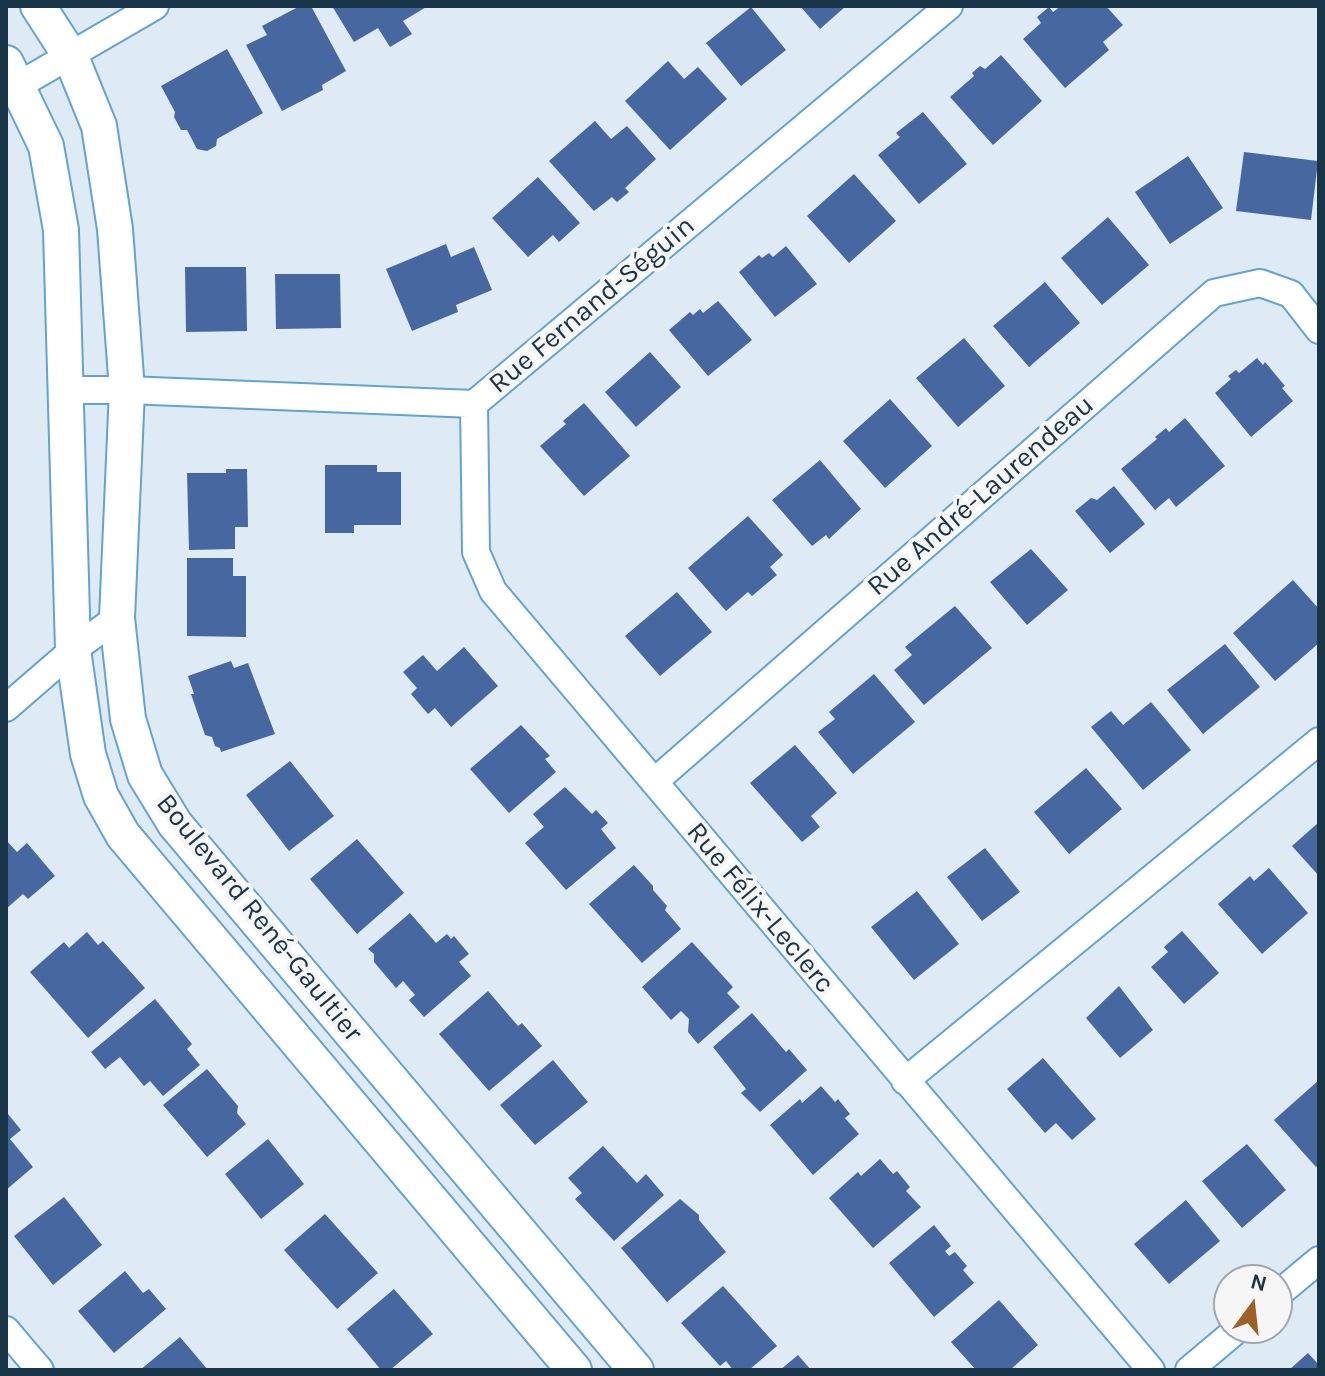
<!DOCTYPE html>
<html>
<head>
<meta charset="utf-8">
<style>
  body { margin:0 }
  #map { position:relative; width:1325px; height:1376px; overflow:hidden; background:#deebf4; font-family:Karla,sans-serif }
  canvas { display:block }
  .frame { position:absolute; inset:0; border:8px solid #193548; pointer-events:none }
  .north { position:absolute; left:1213px; top:1264px; width:80px; height:80px; box-sizing:border-box; background:#f6f6f6; border:2px solid #9ea9b0; border-radius:50%; rotate:15deg; font-size:22px; font-weight:700; line-height:32px; text-align:center; color:#193548 }
  .north::after { content:''; display:block; margin:auto; width:28px; height:36px; background:#9e6025; clip-path:polygon(50% 0,100% 100%,50% 72%,0 100%) }
</style>
</head>
<body>
<div id="map">
<canvas width="1325" height="1376"></canvas>
<div class="frame"></div>
<div class="north">N</div>
</div>
<script>
const g = document.querySelector('canvas').getContext('2d');
g.lineJoin = 'round';
function paint(path, color) { g.fillStyle = color; g.fill(path, 'evenodd'); }
const shape = rows => new Path2D(rows.map(r => 'M' + r).join(''));
function strokePath(path, color, width, dash) { g.strokeStyle = color; g.lineWidth = width; g.lineCap = dash ? 'butt' : 'round'; g.setLineDash(dash || []); g.stroke(path); }
function label(font, color, halo, rows, align = 'center') {
  g.font = font + ' Karla,sans-serif'; g.lineWidth = 8; g.setLineDash([]); g.textBaseline = 'middle'; g.strokeStyle = halo; g.fillStyle = color; for (const [text, x, y, turn = 0] of rows) {
    g.save(); g.translate(x, y); g.rotate((+turn || 0) * Math.PI / 180); g.textAlign = isNaN(turn) ? turn : align; if (halo) g.strokeText(text, 0, 0); g.fillText(text, 0, 0); g.restore();
  }
}
const building = shape([
  [300,6,311,6,346,71,322,85,323,90,282,111,246,45,267,35,262,26],
  [332,6,428,6,403,21,412,34,390,47,378,28,354,42],
  [800,6,846,6,820,29],
  [1061,6,1106,6,1123,25,1103,42,1109,50,1065,88,1023,39,1041,23,1037,17,1049,7,1053,12],
  [751,7,786,50,741,86,706,43],
  [227,49,263,113,217,139,216,146,207,151,197,149,187,130,181,130,174,117,175,112,161,86],
  [1001,55,1042,101,993,145,950,97,974,76,972,73,980,66,985,69],
  [668,61,684,79,698,67,727,99,670,150,625,101],
  [923,112,967,164,919,204,878,155,900,137,896,133],
  [595,121,611,139,627,126,656,159,625,188,629,192,617,202,612,197,594,211,549,161],
  [1244,152,1318,161,1311,220,1236,211],
  [1188,156,1223,208,1170,244,1135,192],
  [854,174,896,221,849,263,807,216],
  [538,177,580,223,559,242,553,235,528,257,492,218],
  [1108,217,1149,265,1102,305,1061,258],
  [446,244,451,257,474,247,492,290,456,305,458,312,412,331,386,269],
  [786,246,817,284,775,317,739,272,759,255,762,258,769,253,773,257],
  [185,267,246,267,247,331,186,332],
  [275,274,340,274,341,328,276,329],
  [1045,282,1080,323,1029,367,993,326],
  [718,301,752,340,708,376,669,330,690,312,693,315,700,309,703,313],
  [964,338,1005,386,958,427,916,378],
  [650,352,681,387,636,427,605,392],
  [1257,358,1263,365,1265,362,1285,386,1282,388,1293,401,1251,437,1215,393,1231,379,1228,376,1236,370,1239,373],
  [890,399,932,446,885,488,843,441],
  [584,403,630,456,584,496,540,446,566,424,563,421],
  [1185,418,1225,466,1176,507,1169,498,1155,510,1121,469,1157,439,1155,437,1166,428,1169,432],
  [820,460,861,509,829,539,826,535,812,546,772,500],
  [325,465,377,465,377,472,401,472,401,525,354,525,354,533,325,533],
  [226,469,247,469,248,527,235,527,235,549,189,550,187,473,226,473],
  [1114,486,1145,524,1110,553,1075,511,1091,498,1097,500],
  [748,516,783,555,770,567,777,575,752,596,748,592,726,611,688,568],
  [1031,549,1068,590,1027,625,990,582],
  [187,558,233,558,233,576,246,576,246,637,187,636],
  [1293,580,1319,609,1319,643,1275,681,1233,633],
  [677,592,712,632,660,676,625,636],
  [955,606,992,648,924,705,894,670,912,655,905,647],
  [1225,644,1260,687,1203,734,1167,690],
  [464,647,498,686,451,727,435,708,428,714,411,694,417,688,403,672,423,655,437,671],
  [231,661,234,668,248,663,275,734,221,752,220,748,215,746,212,737,205,735,191,694,194,694,188,676],
  [874,674,915,722,853,774,818,732,835,719,829,712],
  [1151,702,1191,750,1143,790,1091,727,1111,711,1123,725],
  [521,725,550,756,545,759,556,772,509,813,470,769],
  [795,745,837,793,811,816,820,827,802,842,750,783],
  [290,761,334,816,289,851,246,795],
  [1086,768,1122,809,1069,854,1034,812],
  [565,787,592,814,596,810,608,823,601,829,616,848,566,890,525,843,544,827,533,814],
  [1319,822,1319,876,1292,846],
  [357,839,404,893,357,934,310,879],
  [6,840,17,852,27,843,55,876,28,899,23,894,6,909],
  [985,848,1020,892,982,921,947,877],
  [634,865,653,886,653,890,667,906,665,910,681,929,642,963,589,904],
  [1269,868,1308,913,1262,954,1218,904,1250,876,1254,881],
  [917,891,959,944,914,980,871,927],
  [410,913,436,943,447,934,451,939,454,936,469,954,459,962,471,976,424,1017,409,1000,415,995,403,981,396,988,374,962,374,954,368,949],
  [1182,931,1219,973,1184,1004,1151,967,1168,952,1164,947],
  [87,932,98,945,103,941,145,988,88,1038,30,972,64,942,69,948],
  [692,942,733,987,727,993,740,1007,698,1044,688,1032,689,1019,681,1011,671,1020,642,987],
  [1119,986,1153,1030,1120,1058,1086,1018],
  [488,991,518,1026,522,1023,542,1046,489,1091,439,1034],
  [155,999,192,1044,187,1049,200,1065,163,1096,150,1081,144,1086,120,1057,105,1069,91,1052],
  [752,1013,786,1052,789,1049,807,1070,760,1112,741,1093,746,1089,713,1047],
  [1043,1058,1096,1119,1072,1140,1056,1123,1045,1133,1007,1089],
  [553,1060,588,1102,535,1145,500,1105],
  [207,1069,238,1106,237,1113,246,1124,207,1157,163,1105],
  [1319,1080,1319,1164,1316,1167,1274,1120],
  [821,1086,835,1102,838,1099,850,1114,845,1118,859,1134,813,1175,770,1125,800,1099,802,1103],
  [8,1114,21,1130,10,1139,33,1167,6,1190],
  [268,1139,304,1184,261,1219,225,1174],
  [1247,1144,1286,1190,1242,1228,1202,1181],
  [603,1146,637,1183,646,1174,664,1195,614,1241,575,1199,582,1193,568,1178],
  [880,1159,893,1174,897,1171,910,1187,906,1191,921,1207,873,1248,829,1198,858,1172,861,1176],
  [64,1197,102,1245,53,1285,14,1236],
  [680,1199,699,1215,699,1220,726,1252,667,1302,621,1248],
  [1186,1200,1220,1241,1169,1284,1134,1244],
  [325,1214,378,1273,337,1309,284,1250],
  [934,1225,951,1246,945,1251,949,1256,955,1252,967,1266,963,1270,974,1283,934,1317,889,1263],
  [125,1271,143,1293,149,1289,166,1309,114,1353,78,1311],
  [723,1286,777,1346,749,1370,733,1370,726,1361,720,1366,681,1323],
  [394,1289,433,1334,390,1370,381,1370,347,1329],
  [999,1300,1038,1345,1010,1370,976,1370,951,1342],
  [180,1337,208,1370,140,1370],
  [1308,1353,1319,1365,1319,1370,1289,1370],
  [798,1355,811,1370,780,1370]
]);
const minor = shape([
  [19,85,155,6],
  [68,390,127,390,474,404,949,6],
  [474,404,476,552,493,591,1151,1370],
  [6,708,73,650,117,618],
  [654,782,1214,293,1260,283,1291,294,1319,330],
  [905,1081,1319,741],
  [1277,1295,1319,1260],
  [6,1330,40,1370],
  [1189,1370,1239,1328]
]);
const tertiary = shape([
  [38,6,71,57,99,126,115,229,127,390,117,618,128,719,145,775,175,824,636,1370],
  [6,63,46,146,61,230,73,650,88,754,101,796,123,835,574,1370]
]);
const streetNames = [
  ["Rue Fernand-Séguin",592,305,-40],
  ["Rue André-Laurendeau",981,496,-41],
  ["Rue Félix-Leclerc",760,908,50],
  ["Boulevard René-Gaultier",259,918,51]
];
paint(building, '#46679f');
strokePath(minor, '#61a4d2', 30);
strokePath(tertiary, '#61a4d2', 38);
strokePath(minor, '#fff', 26);
strokePath(tertiary, '#fff', 34);
label('28px', '#193548', '#f6f6f6', streetNames);
</script>
</body>
</html>
